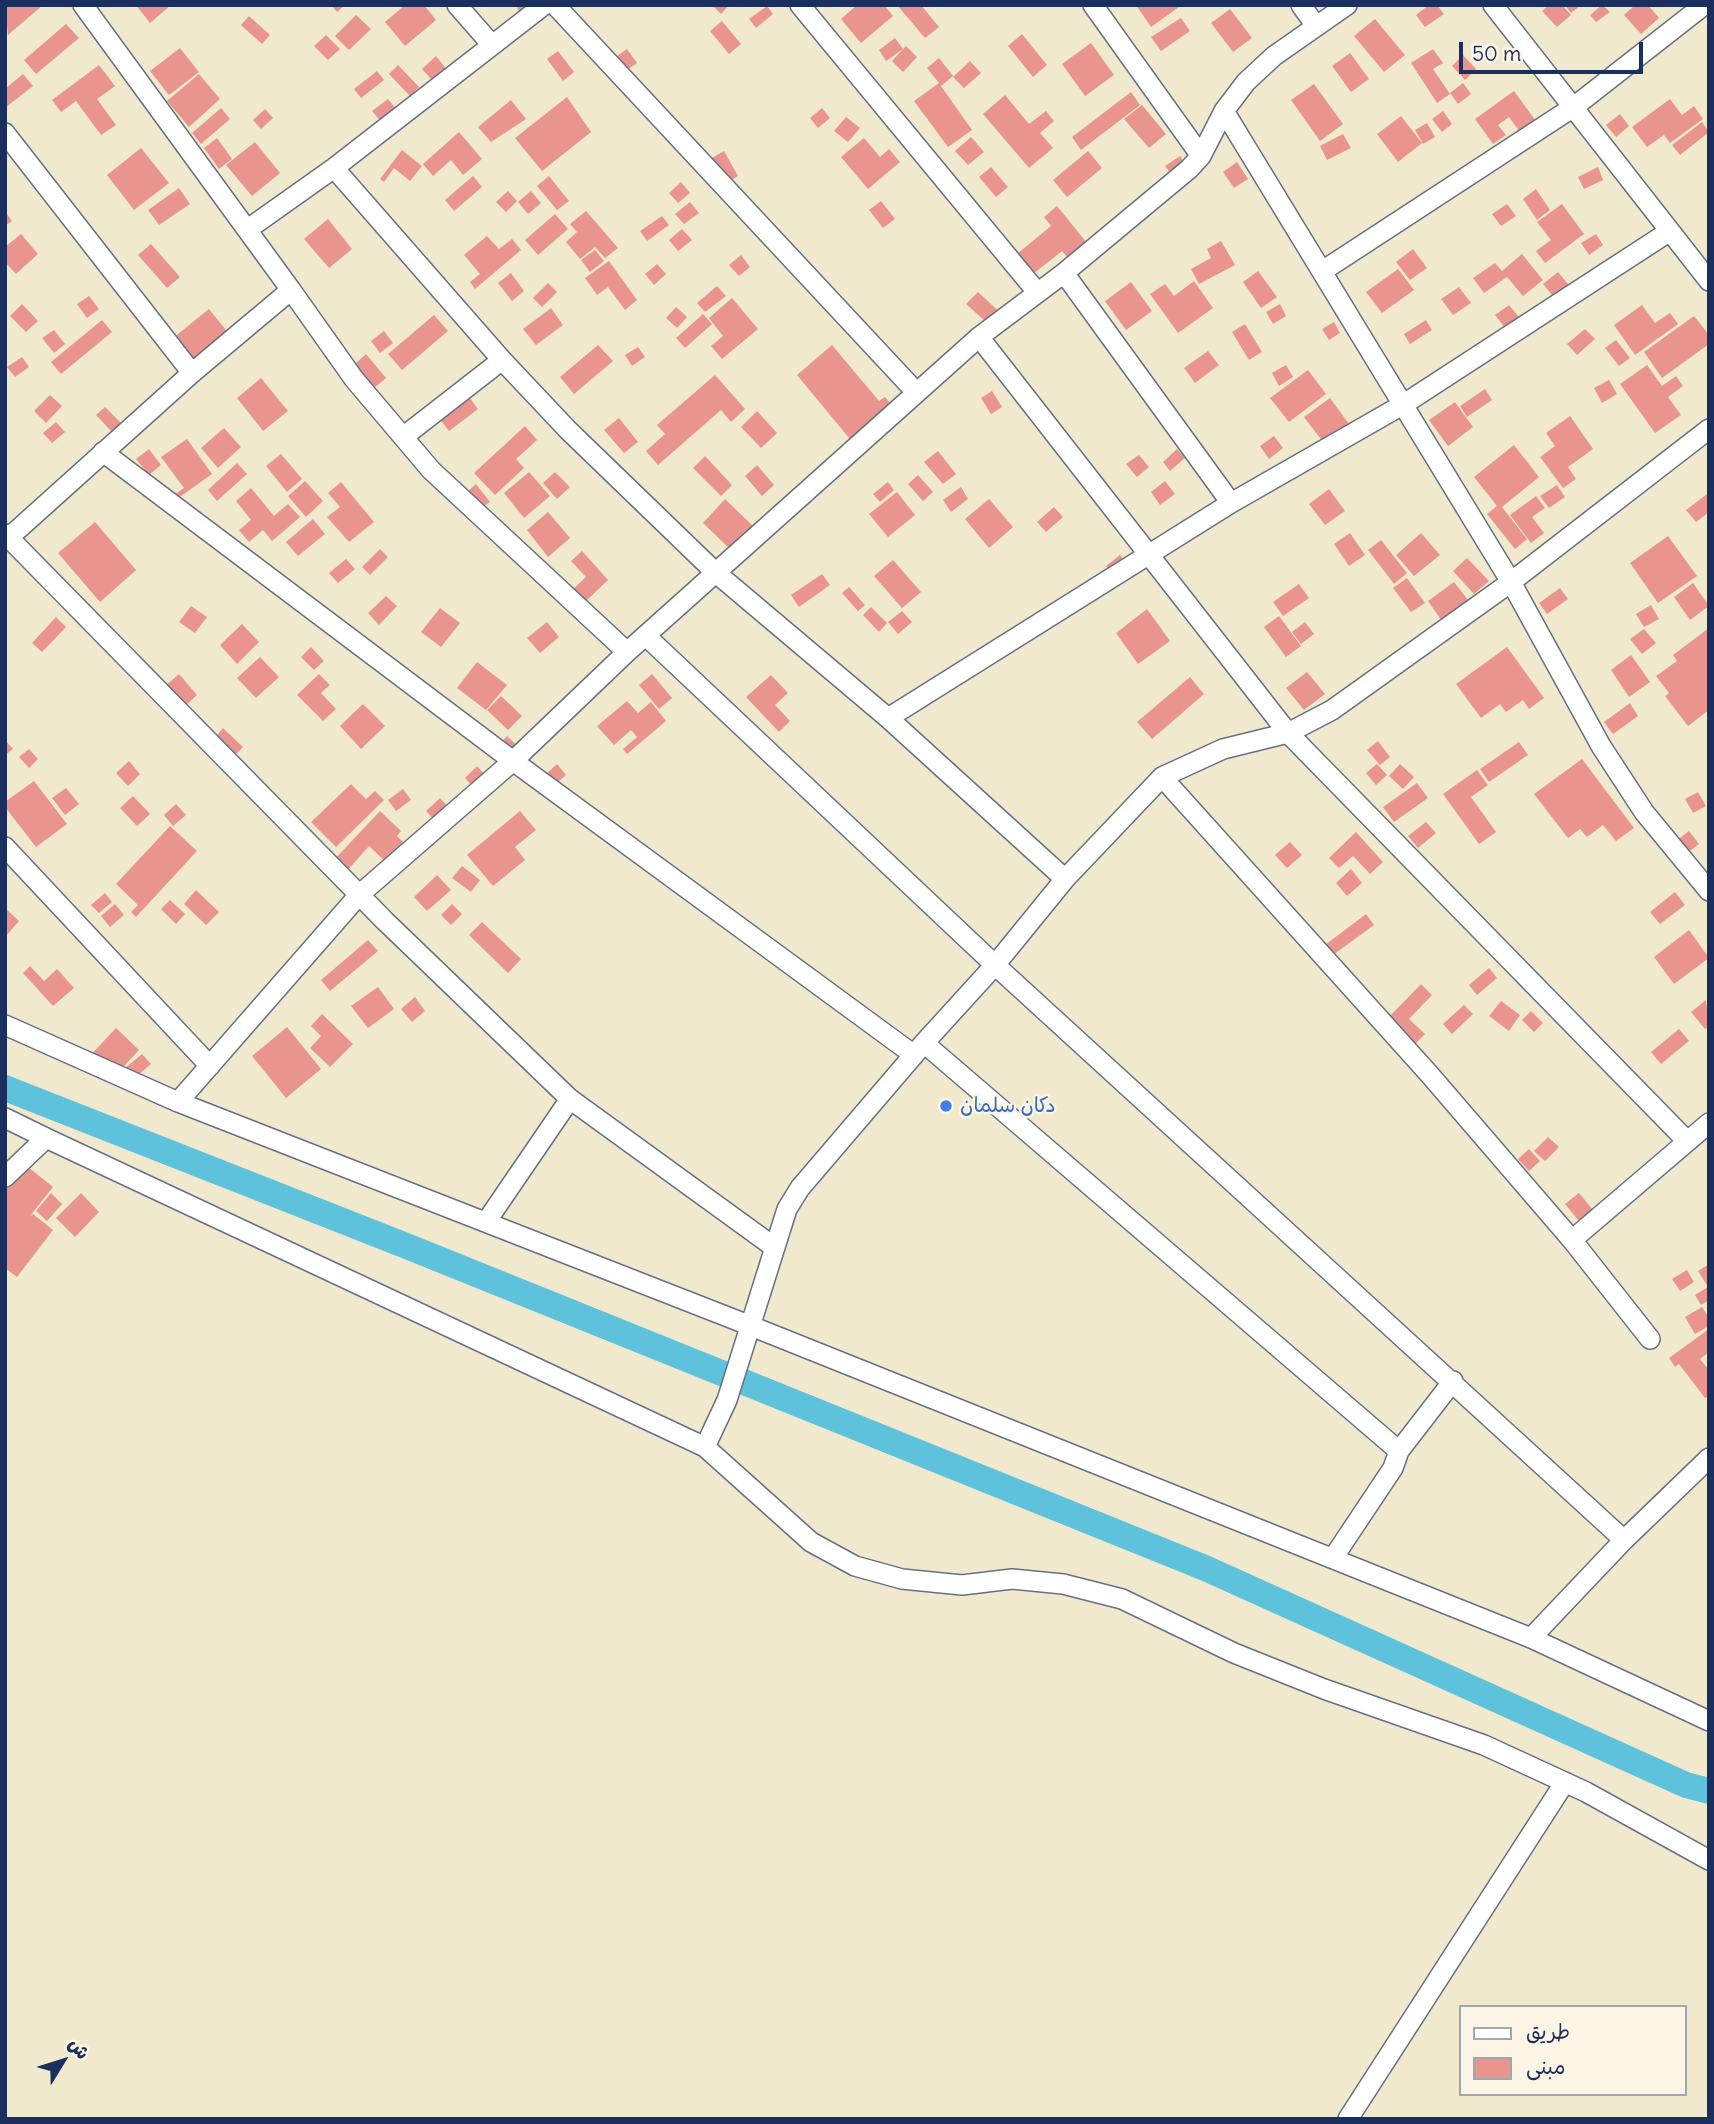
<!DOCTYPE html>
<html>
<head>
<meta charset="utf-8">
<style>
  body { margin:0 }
  #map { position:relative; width:1714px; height:2124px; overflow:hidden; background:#f0e9ce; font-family:Delius,"Playpen Sans Arabic",sans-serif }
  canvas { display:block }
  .frame { position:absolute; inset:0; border:7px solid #1b2f5e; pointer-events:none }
  .legend { position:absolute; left:1459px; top:2005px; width:228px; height:91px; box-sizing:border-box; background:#fcf5e5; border:2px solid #a2a6af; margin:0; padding:9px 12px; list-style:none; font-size:21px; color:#1b2f5e }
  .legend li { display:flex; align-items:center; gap:14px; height:35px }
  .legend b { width:35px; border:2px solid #a2a6af }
  .north { position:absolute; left:28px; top:2026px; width:70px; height:70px; -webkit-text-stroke:5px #fcf5e5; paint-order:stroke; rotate:52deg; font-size:19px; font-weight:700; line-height:28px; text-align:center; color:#1b2f5e }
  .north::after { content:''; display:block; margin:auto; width:24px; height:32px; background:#1b2f5e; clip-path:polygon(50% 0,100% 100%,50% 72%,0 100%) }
  .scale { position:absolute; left:1459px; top:42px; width:184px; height:32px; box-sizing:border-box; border:4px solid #1b2f5e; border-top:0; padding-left:9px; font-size:21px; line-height:24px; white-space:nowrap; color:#1b2f5e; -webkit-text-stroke:5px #fcf5e5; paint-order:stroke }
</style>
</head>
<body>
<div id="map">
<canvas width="1714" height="2124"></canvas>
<div class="frame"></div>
<ul class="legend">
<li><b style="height:9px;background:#fff"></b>طريق</li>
<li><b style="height:19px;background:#e9958d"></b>مبنى</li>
</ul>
<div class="north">ش</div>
<div class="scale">50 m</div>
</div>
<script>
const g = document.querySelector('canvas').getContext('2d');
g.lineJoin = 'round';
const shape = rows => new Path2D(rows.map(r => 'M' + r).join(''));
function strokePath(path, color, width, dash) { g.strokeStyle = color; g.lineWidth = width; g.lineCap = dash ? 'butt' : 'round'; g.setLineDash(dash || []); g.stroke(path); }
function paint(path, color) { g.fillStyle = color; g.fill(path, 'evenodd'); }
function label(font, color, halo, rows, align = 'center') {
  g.font = font + ' Delius,"Playpen Sans Arabic",sans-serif'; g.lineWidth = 5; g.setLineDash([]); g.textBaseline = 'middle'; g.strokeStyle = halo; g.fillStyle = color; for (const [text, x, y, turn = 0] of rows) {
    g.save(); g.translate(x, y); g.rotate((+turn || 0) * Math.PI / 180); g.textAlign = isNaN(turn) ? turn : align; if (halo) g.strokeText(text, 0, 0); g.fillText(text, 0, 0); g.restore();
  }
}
const canal = shape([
  [5,1088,409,1247,1205,1568,1686,1785,1709,1791]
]);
const building = shape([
  [5,5,43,5,8,35],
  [136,5,171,5,150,23],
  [331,5,345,5,337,12],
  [405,5,424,5,436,20,405,46,385,22],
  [516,5,542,5,523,19],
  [712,5,729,5,721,14],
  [857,5,884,5,893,16,861,43,841,19],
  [897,5,921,5,939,27,925,38],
  [1136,5,1178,5,1179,7,1151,27],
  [1429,5,1437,5,1444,14,1425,27,1416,15],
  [1549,5,1562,5,1571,15,1557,27,1542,11],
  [1565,5,1581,5,1571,13],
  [1602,5,1610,12,1596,22,1590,15],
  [1635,5,1648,5,1659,18,1641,34,1624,15],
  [767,6,773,14,756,28,749,19],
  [1230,9,1252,38,1233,52,1211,23],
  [356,15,371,29,349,50,335,36],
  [249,16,270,35,262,44,241,25],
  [1181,18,1190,31,1161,51,1151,37],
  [1375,19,1405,55,1384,72,1354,36],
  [722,21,741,44,729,54,710,31],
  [66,24,79,38,36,74,24,60],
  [1022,34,1047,65,1033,77,1008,46],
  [326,35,340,49,328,60,314,46],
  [895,38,903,49,886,61,879,50],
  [1091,43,1114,75,1085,96,1062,64],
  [906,46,917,57,903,72,892,61],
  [180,48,199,72,169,95,150,71],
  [627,49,637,63,617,77,607,63],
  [1433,49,1443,63,1433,69,1450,94,1437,103,1411,63],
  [558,51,574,72,563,81,547,59],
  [1350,53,1369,79,1351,92,1332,66],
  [1463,55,1476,69,1465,80,1452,66],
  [436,56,452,76,439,88,422,69],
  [939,58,953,76,941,86,972,130,948,147,914,101,939,83,927,68],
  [970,61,981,73,964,88,953,77],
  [99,65,115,86,97,99,116,125,101,135,76,101,61,112,52,100],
  [398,65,419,87,410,96,389,74],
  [377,71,384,80,361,98,354,89],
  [23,74,33,86,5,108,5,89],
  [199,74,220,99,189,127,167,101],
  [1463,83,1471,94,1458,104,1450,93],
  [1314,84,1343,124,1320,141,1291,100],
  [1514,91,1538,124,1522,135,1509,117,1498,125,1506,135,1493,144,1475,119],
  [1131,92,1140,105,1081,150,1072,137],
  [1005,95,1029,124,1046,111,1054,121,1040,133,1053,148,1029,168,983,114],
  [567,97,591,132,542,171,515,138],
  [388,99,405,120,390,132,372,111],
  [1670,99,1682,115,1694,106,1703,119,1670,143,1664,135,1647,147,1632,127],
  [511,100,526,119,491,142,478,127],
  [1142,105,1166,134,1149,148,1124,119],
  [221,108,230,119,201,144,192,133],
  [822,108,830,118,818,128,810,118],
  [265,109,273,118,261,129,253,120],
  [1443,111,1452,124,1442,132,1432,119],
  [1620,114,1629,126,1616,137,1606,125],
  [1401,116,1422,143,1398,162,1377,134],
  [846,117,860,128,848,142,834,131],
  [1702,122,1709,132,1680,155,1672,145],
  [1427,123,1435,137,1423,144,1415,130],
  [459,132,482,159,463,175,451,160,433,176,423,164],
  [1343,134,1351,148,1327,160,1320,146],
  [971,137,984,152,968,165,955,151],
  [217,138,232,159,219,169,204,148],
  [864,138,880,157,889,149,900,162,868,189,841,157],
  [255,142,280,173,252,196,226,165],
  [141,148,169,183,134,210,107,175],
  [402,150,422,166,410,181,394,168,384,182,380,179],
  [724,151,738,176,719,187,705,162],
  [1088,151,1102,168,1067,197,1053,180],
  [1180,156,1192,174,1178,184,1165,166],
  [1237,162,1248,179,1234,188,1223,172],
  [991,167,1008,187,996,197,979,177],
  [1598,167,1603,180,1584,189,1578,177],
  [473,176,482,187,454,211,445,200],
  [549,176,569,201,557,210,537,186],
  [681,182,690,193,678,203,669,193],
  [179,188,190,204,159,225,148,210],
  [1536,189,1550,210,1537,220,1523,199],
  [508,191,517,201,506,212,496,202],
  [531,191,541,203,528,214,518,202],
  [881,201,895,219,883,228,869,210],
  [690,202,699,213,684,224,675,214],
  [1507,204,1516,216,1501,226,1492,214],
  [1562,204,1584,234,1545,263,1536,251,1551,240,1537,222],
  [1057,206,1095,253,1077,268,1062,251,1033,274,1017,254,1051,226,1044,217],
  [5,211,12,221,5,226],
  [586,211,618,248,605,258,595,247,580,259,566,242,577,232,570,224],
  [555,214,568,229,538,255,525,240],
  [662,216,669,225,647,241,640,231],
  [328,219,352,249,329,268,304,239],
  [682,229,692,240,678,251,669,240],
  [21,234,38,254,16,274,5,262,5,247],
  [1596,234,1603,245,1589,255,1581,243],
  [487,236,499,249,512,239,521,250,475,289,470,282,480,274,464,255],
  [1221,241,1235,265,1199,284,1191,269,1211,258,1207,249],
  [151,244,180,277,167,288,138,255],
  [1413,249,1427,268,1410,280,1396,262],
  [595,250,604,261,590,272,581,260],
  [1522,254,1543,280,1523,296,1507,277,1484,293,1473,278,1495,263,1502,271],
  [741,255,750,267,739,276,729,265],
  [609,261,637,300,625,310,608,287,597,295,585,278],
  [657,264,666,274,654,285,645,274],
  [1398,269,1414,290,1382,313,1366,292],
  [1258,271,1277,297,1261,308,1243,282],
  [1558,272,1577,295,1562,307,1543,284],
  [511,273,524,291,512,301,498,283],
  [1194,281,1213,308,1178,333,1150,294,1165,284,1174,296],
  [1131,282,1152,311,1126,330,1105,301],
  [548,283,557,292,542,307,533,298],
  [717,286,726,296,705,312,697,303],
  [1459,287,1471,303,1453,315,1441,299],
  [978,292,1005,317,994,329,966,304],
  [89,296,99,309,87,318,77,304],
  [732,298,758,329,722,359,711,346,723,336,709,318],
  [22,304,38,321,26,332,10,316],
  [1280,304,1286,316,1273,324,1266,312],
  [1509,305,1527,327,1513,338,1495,315],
  [1642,305,1655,323,1670,313,1678,324,1635,355,1614,325],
  [676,307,687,317,677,328,666,318],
  [551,308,563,325,536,345,523,329],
  [209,309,230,335,194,364,173,338],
  [703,314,712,324,685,348,676,338],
  [434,315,448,331,402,370,388,354],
  [1694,316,1709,335,1709,344,1662,378,1644,352],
  [102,320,112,332,61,374,51,362],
  [1426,320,1432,330,1410,344,1404,334],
  [1334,322,1340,333,1329,340,1322,329],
  [1245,324,1262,352,1249,360,1232,332],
  [1585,329,1595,339,1577,355,1567,344],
  [54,330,65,344,54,353,42,338],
  [384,331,393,343,380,353,371,341],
  [1616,340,1630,358,1619,366,1605,348],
  [598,345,613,361,574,394,560,377],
  [832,345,879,401,885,397,895,409,854,444,797,375],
  [638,347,645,357,632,366,625,355],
  [1208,351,1219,365,1195,383,1184,368],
  [366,354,386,378,374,388,354,365],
  [22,357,29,367,15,377,7,367],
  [1286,365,1293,377,1279,386,1272,373],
  [1647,365,1662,386,1676,376,1683,386,1668,397,1681,415,1655,433,1620,384],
  [1308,370,1326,394,1289,422,1270,398],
  [715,375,745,409,731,422,721,410,658,465,646,451,665,434,657,425],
  [261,378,288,411,263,431,237,398],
  [1609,380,1617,394,1602,403,1594,388],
  [461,386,478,409,449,431,431,408],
  [1485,389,1492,400,1467,417,1460,406],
  [992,391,1002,407,991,414,981,398],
  [50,395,62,406,46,423,34,411],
  [1330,398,1357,435,1318,465,1309,452,1323,442,1304,417],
  [1455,402,1473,427,1448,446,1429,420],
  [105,407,122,424,113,433,96,415],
  [757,411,777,433,761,448,741,427],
  [1570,416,1593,449,1568,467,1576,479,1563,488,1540,457,1555,446,1546,433],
  [619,418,638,442,624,453,604,430],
  [56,422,65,432,52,443,43,433],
  [525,426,537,440,516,459,524,468,495,495,474,473],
  [224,428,241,447,218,468,201,448],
  [1274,436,1283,448,1269,459,1260,446],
  [187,439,212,474,174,501,171,497,184,488,161,457],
  [1514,445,1539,477,1502,507,1527,539,1515,549,1487,514,1497,506,1474,477],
  [149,449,161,465,149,475,136,459],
  [1177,449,1185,458,1170,471,1163,462],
  [938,451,956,474,943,484,924,462],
  [281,454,302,479,287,492,266,466],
  [1139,455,1149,467,1137,477,1126,464],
  [705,456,732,485,721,496,693,468],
  [237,463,247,474,217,501,208,490],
  [757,465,774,485,762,496,745,476],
  [529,472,550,496,524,518,504,493],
  [555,472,570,487,557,499,543,483],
  [918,475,933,492,923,501,908,484],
  [305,481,323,501,306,517,288,496],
  [1165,481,1175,494,1160,505,1151,492],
  [341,482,374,522,349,542,327,517,340,507,328,493],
  [888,482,894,490,880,502,873,494],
  [476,484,490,502,481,508,468,491],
  [1557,485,1565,497,1549,508,1540,496],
  [961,487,968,499,951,512,943,500],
  [251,488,274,516,288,504,300,517,272,541,263,530,249,542,239,530,251,520,236,501],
  [1329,489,1345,511,1325,525,1309,504],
  [897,492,915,515,888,537,869,514],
  [1707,494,1709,512,1696,522,1686,510],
  [1536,496,1545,508,1532,517,1544,533,1531,543,1510,515],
  [725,499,754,527,731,550,703,523],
  [989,499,1013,527,989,548,965,519],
  [1054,507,1063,517,1046,532,1037,522],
  [548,512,570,538,548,557,527,530],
  [313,519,325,534,298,556,286,542],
  [95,522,136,570,100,602,58,553],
  [1350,533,1365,555,1349,566,1334,544],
  [1421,533,1440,555,1414,576,1396,555],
  [1668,536,1697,576,1658,603,1630,563],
  [1381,540,1407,573,1394,584,1368,550],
  [380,549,388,557,370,575,362,567],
  [582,551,608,580,585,602,573,589,586,577,571,561],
  [1120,555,1128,565,1114,575,1106,566],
  [1467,558,1489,581,1474,594,1453,571],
  [346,559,355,569,338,583,329,573],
  [893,560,921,592,902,608,874,576],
  [822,574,830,585,799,607,791,595],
  [1407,578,1425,603,1411,612,1393,588],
  [1454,582,1471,604,1444,624,1428,601],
  [1693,583,1709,606,1690,620,1674,597],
  [1299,584,1309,598,1283,616,1273,602],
  [849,587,865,605,858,611,842,593],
  [1560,588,1568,599,1547,614,1539,603],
  [386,596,397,606,379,625,368,613],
  [1651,605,1659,619,1644,627,1636,614],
  [191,606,207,617,195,633,179,622],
  [871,607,887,623,879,632,863,615],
  [440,608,460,623,441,647,421,632],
  [1147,609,1170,641,1138,664,1116,633],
  [902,611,912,622,898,634,888,622],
  [1279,616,1301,646,1286,657,1264,627],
  [56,617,66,627,42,652,32,643],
  [547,622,559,637,540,653,527,638],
  [1305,622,1314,634,1301,644,1292,632],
  [242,624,259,642,237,664,220,645],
  [1709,628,1709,710,1688,726,1665,696,1669,693,1656,676,1677,661,1673,655],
  [1644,629,1656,643,1642,654,1630,639],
  [311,647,324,661,314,670,301,657],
  [1507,647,1544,698,1529,709,1523,700,1506,712,1500,704,1481,718,1456,684],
  [1631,655,1650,682,1629,697,1611,670],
  [260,657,279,677,256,698,237,678],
  [477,662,507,685,486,710,457,688],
  [1307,672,1325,694,1304,710,1286,688],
  [179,674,197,695,183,708,164,687],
  [319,674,330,685,321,693,336,709,323,721,297,695],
  [652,674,672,698,659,709,639,685],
  [771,675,788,693,775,705,790,721,779,732,746,697],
  [1190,677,1204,694,1152,739,1137,722],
  [501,696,522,716,508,730,487,710],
  [627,701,638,713,651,702,666,721,627,754,623,749,637,737,631,730,614,745,597,726],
  [1630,703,1638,716,1613,734,1604,722],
  [363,704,385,726,361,749,340,726],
  [223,728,243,747,232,758,213,740],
  [507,736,525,753,496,748],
  [5,740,13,749,5,755],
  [1378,741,1390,757,1380,765,1367,750],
  [1519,742,1528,755,1489,782,1480,769],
  [29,749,38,759,29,768,19,757],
  [1582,759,1634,828,1616,841,1603,825,1587,837,1580,829,1568,838,1534,794],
  [129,761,140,774,128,786,116,773],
  [557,764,566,775,554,785,545,775],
  [1377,764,1387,775,1376,785,1366,773],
  [1400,764,1414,777,1403,789,1389,776],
  [477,766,495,786,483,798,465,778],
  [1477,770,1488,785,1471,797,1496,832,1479,844,1443,794],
  [34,781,67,824,36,847,5,807,5,802],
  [1417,783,1428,798,1394,822,1383,807],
  [351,784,366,799,375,791,384,800,336,847,311,822],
  [66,788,79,804,65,815,52,798],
  [403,789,411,800,396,811,388,800],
  [1698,792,1706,806,1693,813,1685,799],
  [133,796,150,814,137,826,120,808],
  [440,798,450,809,436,822,426,811],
  [176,804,186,815,173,826,164,815],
  [380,811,401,831,397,836,407,846,389,865,369,846,345,873,333,861],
  [520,811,536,830,515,847,525,860,493,886,467,855],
  [1426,822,1436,833,1418,848,1408,836],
  [170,826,197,851,136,917,131,912,138,905,116,884],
  [1689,831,1699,844,1686,854,1676,841],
  [1356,832,1383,862,1370,874,1353,856,1339,868,1329,858],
  [1290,842,1302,855,1287,868,1275,855],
  [462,866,480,880,471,892,452,878],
  [1351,869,1362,883,1347,896,1336,883],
  [437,875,451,890,427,911,414,897],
  [196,890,219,912,206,925,184,904],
  [1675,892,1685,905,1660,924,1650,912],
  [105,893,112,902,99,913,91,905],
  [170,900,185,914,176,924,161,909],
  [115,904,124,915,110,927,101,916],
  [452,904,462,914,451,925,441,915],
  [5,908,19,921,5,937],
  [1366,914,1374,925,1333,955,1325,945],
  [482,922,521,959,508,973,469,935],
  [1689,930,1709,958,1674,984,1654,957],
  [368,940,378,951,330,991,321,980],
  [30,966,44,981,57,969,74,988,53,1006,23,973],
  [1489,968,1497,978,1477,995,1469,985],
  [1421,984,1432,995,1409,1019,1425,1034,1412,1047,1385,1021],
  [378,987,394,1009,368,1028,351,1006],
  [415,997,425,1011,412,1022,401,1009],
  [1706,1000,1709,1026,1705,1029,1691,1012],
  [1501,1001,1520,1015,1509,1031,1489,1016],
  [1464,1005,1473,1014,1452,1034,1443,1024],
  [1531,1011,1543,1023,1534,1032,1522,1020],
  [322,1014,353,1044,330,1067,310,1048,321,1036,311,1026],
  [287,1027,321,1069,286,1098,252,1056],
  [116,1028,139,1050,110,1081,86,1060],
  [1679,1029,1689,1041,1661,1064,1651,1052],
  [142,1054,151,1064,133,1079,124,1069],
  [1548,1137,1559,1147,1545,1161,1534,1151],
  [1529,1149,1540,1161,1529,1171,1518,1159],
  [23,1163,53,1187,30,1216,33,1214,53,1230,17,1277,5,1268,5,1186],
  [51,1193,62,1204,47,1221,36,1211],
  [81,1193,99,1212,75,1237,56,1218],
  [1579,1193,1593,1210,1579,1221,1565,1204],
  [1709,1264,1709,1300,1701,1305,1695,1295,1708,1287,1698,1271],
  [1687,1270,1694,1282,1680,1291,1672,1279],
  [1702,1307,1709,1318,1709,1326,1695,1334,1685,1317],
  [1709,1329,1709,1352,1700,1359,1709,1370,1709,1396,1705,1398,1679,1364,1675,1367,1669,1358]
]);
const minor = shape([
  [457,5,492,45],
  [555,5,916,392],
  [800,5,1037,292],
  [1093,5,1201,156],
  [1301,5,1316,26],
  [1493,5,1709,281],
  [1224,111,1511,582,1601,746,1644,812,1709,891],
  [5,133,192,373],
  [334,168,502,360,568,430,715,572,888,718,1065,879],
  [248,229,334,168,544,5],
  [1324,270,1575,106,1704,5],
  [1064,273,1231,503],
  [291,290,354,379,431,470,627,652],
  [979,337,1288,733,1686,1140],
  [403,437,502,360],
  [103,452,513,761,914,1055],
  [5,534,385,921,570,1099,774,1247],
  [5,541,192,373,291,290,83,5],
  [646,636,995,965,1624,1540],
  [888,718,1231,503,1404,404,1670,231],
  [1162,777,1430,1075,1572,1240,1650,1339],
  [5,847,210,1066],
  [5,1025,178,1102,751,1326,1531,1638,1709,1721],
  [924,1043,1399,1451],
  [178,1102,359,895,513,761,627,652,979,337,1064,273,1189,169,1201,156,1224,111,1246,82,1274,56,1347,5],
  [5,1118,46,1138],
  [5,1177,46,1138,705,1447,727,1400,787,1209,800,1188,924,1043,995,965,1065,879,1162,777,1223,749,1288,733,1332,710,1511,582,1709,429],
  [486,1222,570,1099],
  [1572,1240,1709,1123],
  [705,1447,811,1542,855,1566,902,1579,962,1585,1012,1579,1063,1584,1122,1599,1234,1653,1324,1689,1484,1745,1586,1792,1709,1860],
  [1333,1558,1393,1468,1399,1451,1453,1381],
  [1531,1638,1624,1540,1709,1458],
  [1348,2119,1565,1782]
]);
const markers = [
  [946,1106,7,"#3f7fe0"]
];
const shopNames = [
  ["دكان سلمان",960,1106]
];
strokePath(canal, '#5ec2dc', 26);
paint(building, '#e9958d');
strokePath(minor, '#667085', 22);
strokePath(minor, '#fff', 19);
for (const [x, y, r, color] of markers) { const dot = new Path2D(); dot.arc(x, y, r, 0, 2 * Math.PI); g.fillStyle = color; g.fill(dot); strokePath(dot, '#fcf5e5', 2.5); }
label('21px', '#366cbe', '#fcf5e5', shopNames, 'left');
</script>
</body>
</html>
